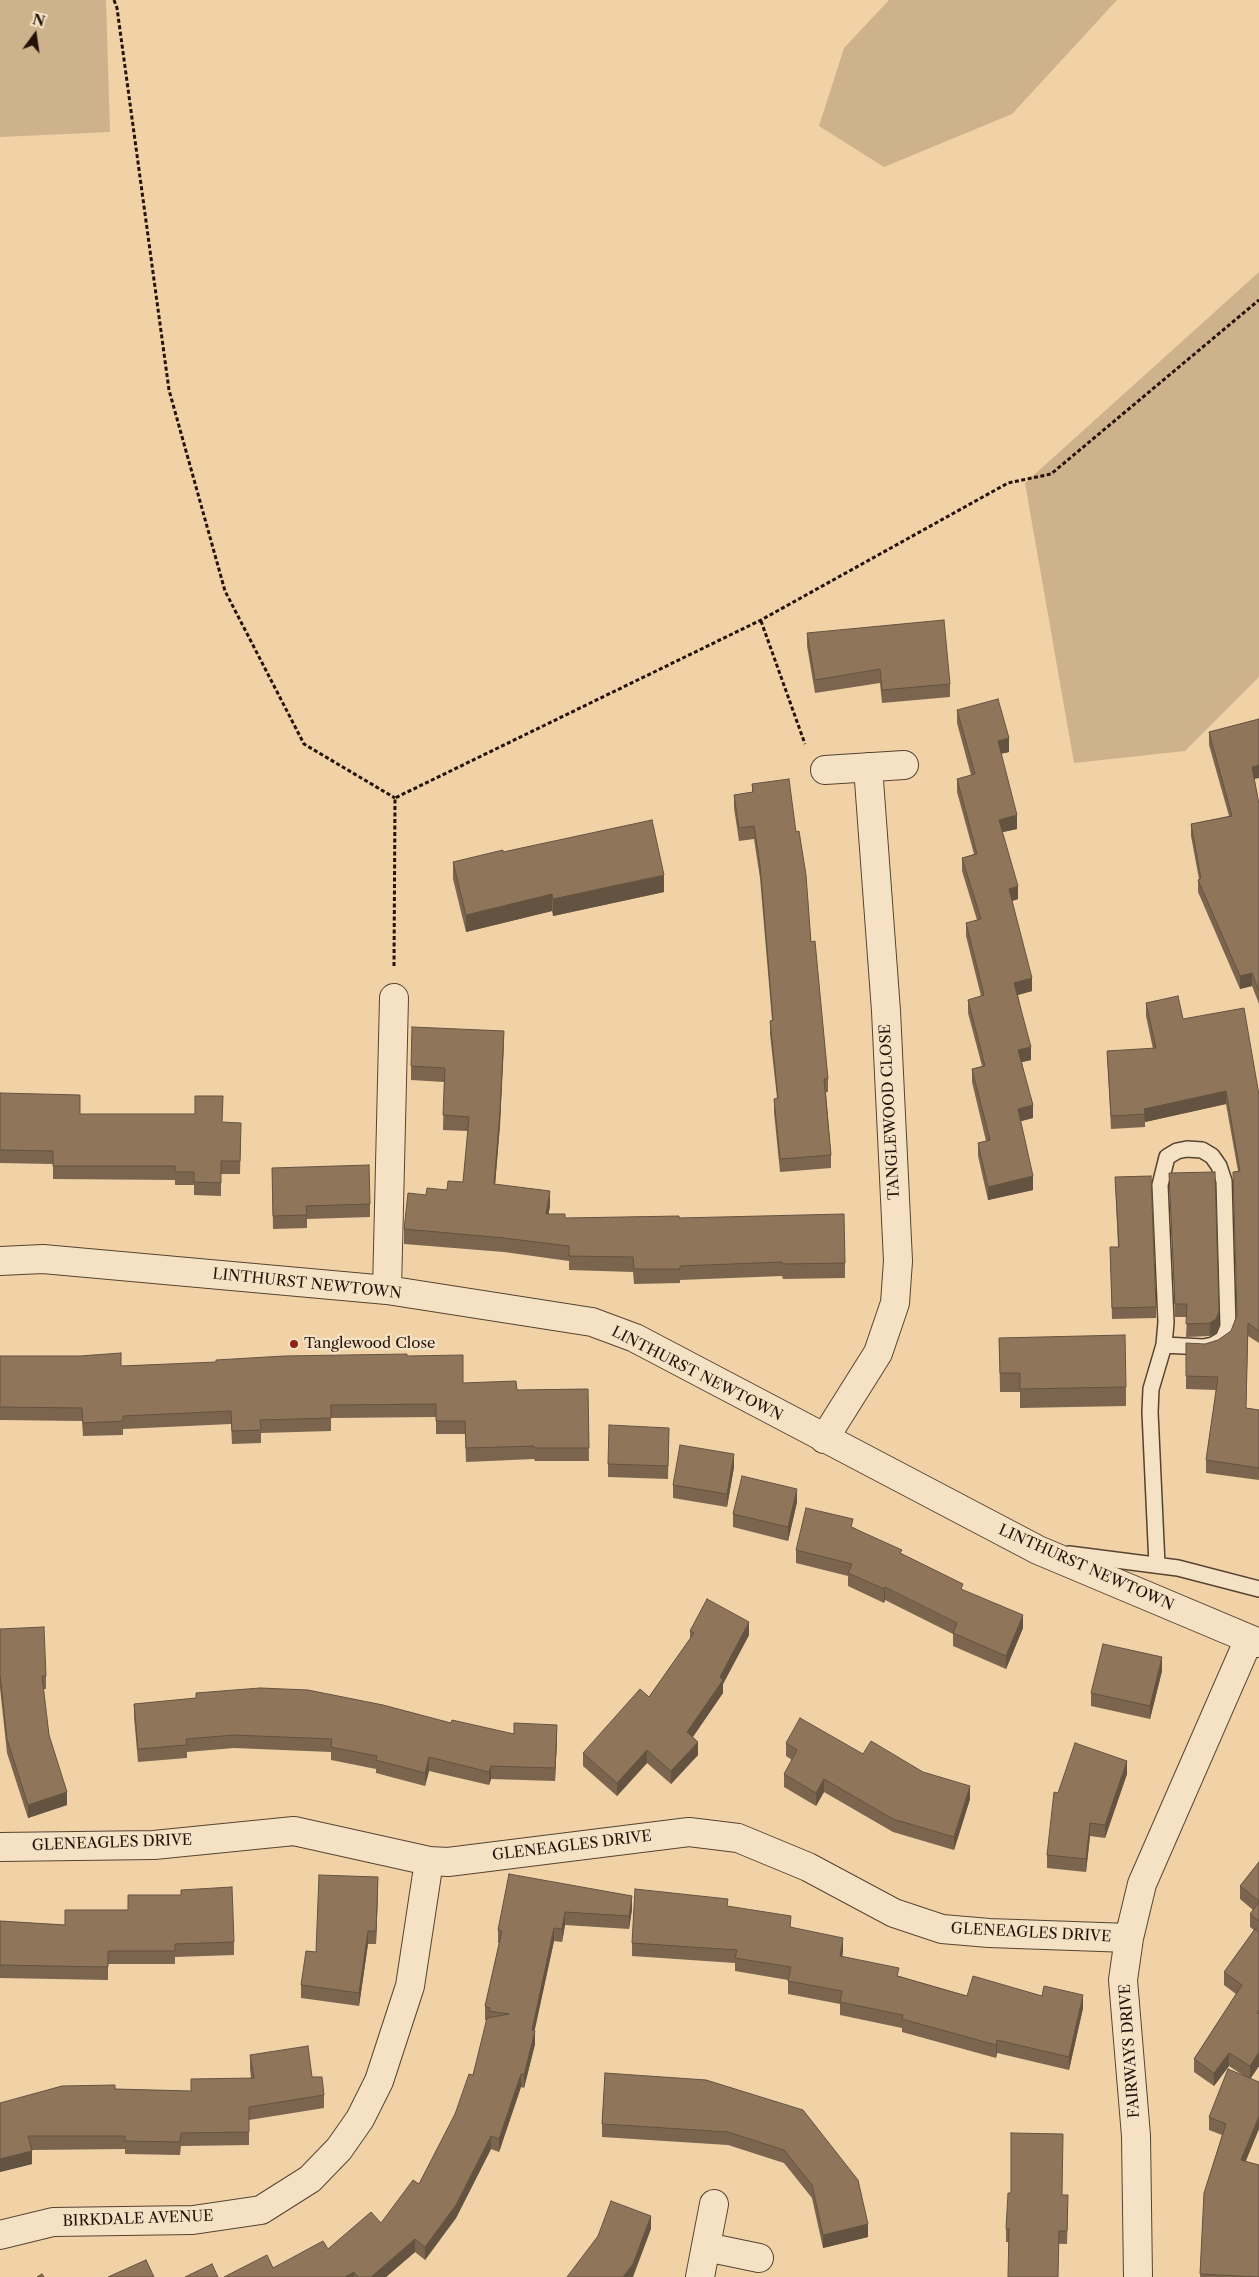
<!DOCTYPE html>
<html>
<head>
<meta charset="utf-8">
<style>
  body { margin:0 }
  #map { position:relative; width:1259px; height:2277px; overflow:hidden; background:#f0d2a6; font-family:"Libre Caslon Text",serif }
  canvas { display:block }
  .north { position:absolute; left:10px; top:10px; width:50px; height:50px; -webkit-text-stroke:4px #f5e2c5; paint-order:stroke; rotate:14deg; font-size:14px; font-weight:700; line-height:20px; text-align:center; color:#25130a }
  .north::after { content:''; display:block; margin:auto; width:18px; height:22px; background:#25130a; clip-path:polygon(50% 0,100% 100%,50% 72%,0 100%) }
</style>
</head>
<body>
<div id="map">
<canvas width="1259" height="2277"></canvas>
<div class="north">N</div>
</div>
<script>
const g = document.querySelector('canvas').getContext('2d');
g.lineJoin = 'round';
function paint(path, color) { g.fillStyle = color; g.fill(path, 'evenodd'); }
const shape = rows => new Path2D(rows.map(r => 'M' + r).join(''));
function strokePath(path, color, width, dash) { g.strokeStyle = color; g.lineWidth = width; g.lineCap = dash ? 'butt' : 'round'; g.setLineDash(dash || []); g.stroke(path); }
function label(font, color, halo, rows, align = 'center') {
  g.font = font + ' "Libre Caslon Text",serif'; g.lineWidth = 4.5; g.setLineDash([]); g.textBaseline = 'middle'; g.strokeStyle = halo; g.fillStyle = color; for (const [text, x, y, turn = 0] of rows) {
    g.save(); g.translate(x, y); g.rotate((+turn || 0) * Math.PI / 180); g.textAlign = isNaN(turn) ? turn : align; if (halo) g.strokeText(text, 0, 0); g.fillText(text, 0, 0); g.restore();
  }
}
const green = shape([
  [0,0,106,0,110,132,0,137],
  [889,0,1117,0,1012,114,884,167,819,126,844,48],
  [1259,272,1259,677,1185,751,1074,763,1025,483]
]);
const path = shape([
  [114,0,117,8,169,390,225,591,304,744,395,798],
  [761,621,805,744],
  [394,966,395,798,761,620,1008,483,1051,474,1259,300]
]);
const lane = shape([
  [1069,1554,1178,1568,1259,1589],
  [1157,1565,1150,1412,1151,1389,1164,1345,1166,1322,1160,1185,1167,1157,1177,1151,1187,1149,1202,1150,1212,1156,1219,1166,1224,1181,1228,1327,1223,1339,1213,1345,1203,1347,1164,1345]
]);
const street = shape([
  [825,770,904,765],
  [0,1261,43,1259,387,1290,592,1322,635,1338,1038,1550,1259,1643],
  [387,1290,394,998],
  [824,1439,878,1353,895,1303,898,1261,886,1011,868,767],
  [0,1847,154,1845,294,1831,429,1861,448,1862,689,1832,738,1838,808,1867,894,1913,942,1929,989,1933,1129,1938],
  [0,2235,53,2222,193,2220,261,2210,310,2179,339,2149,360,2119,379,2081,410,1986,429,1861],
  [706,2247,759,2258],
  [700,2277,714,2204],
  [1138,2277,1136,2136,1123,1980,1129,1938,1142,1884,1249,1639]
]);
const wall = shape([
  [807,633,950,684,950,697,882,703,880,683,815,693,807,646],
  [957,710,1009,752,1001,754,1017,829,1002,832,1018,899,1012,901,1032,991,1018,995,1031,1060,1022,1062,1033,1118,1020,1121,1033,1190,988,1200,978,1156,978,1143,986,1141,972,1082,972,1069,982,1066,968,1013,968,1000,981,996,966,936,966,923,977,920,962,871,962,858,974,854,957,792,957,779,971,775,957,723],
  [1259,719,1259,778,1254,779,1259,804,1259,1004,1252,986,1240,989,1198,892,1198,880,1199,879,1191,836,1191,824,1229,816,1209,745,1209,732],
  [752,784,796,832,811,942,828,1079,828,1092,826,1092,831,1155,831,1168,780,1172,774,1112,774,1099,777,1098,770,1034,770,1021,772,1020,760,878,754,839,739,841,734,808,734,795,752,792],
  [503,852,664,892,553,916,552,911,466,932,453,879,453,862],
  [1146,1003,1183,1019,1259,1095,1259,1343,1248,1336,1246,1408,1259,1410,1259,1480,1206,1473,1206,1460,1216,1390,1186,1389,1186,1376,1205,1344,1218,1340,1231,1331,1237,1315,1238,1171,1226,1104,1145,1122,1145,1127,1111,1129,1107,1051,1153,1049,1146,1016],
  [504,1046,500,1125,495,1184,550,1206,548,1214,565,1218,679,1218,845,1263,845,1278,783,1279,782,1276,680,1280,680,1283,634,1284,633,1272,569,1270,569,1261,504,1252,404,1244,404,1229,426,1195,447,1190,463,1182,468,1131,443,1130,444,1082,411,1080,411,1066],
  [0,1093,80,1114,223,1122,241,1136,240,1174,221,1174,221,1196,194,1195,194,1185,175,1185,175,1180,53,1179,53,1164,0,1163],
  [272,1168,370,1204,370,1217,307,1219,307,1228,273,1229],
  [1169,1173,1219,1325,1216,1333,1210,1336,1186,1337,1187,1317,1175,1317],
  [1115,1177,1156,1307,1156,1318,1112,1319,1110,1247,1118,1247],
  [999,1338,1126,1387,1126,1406,1020,1408,1020,1392,1000,1392],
  [0,1356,121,1366,407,1356,463,1383,517,1390,588,1389,589,1461,535,1461,534,1459,466,1462,465,1434,436,1434,436,1417,331,1418,331,1431,261,1433,261,1443,232,1444,231,1424,123,1429,123,1435,83,1436,82,1421,0,1420],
  [669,1428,668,1479,608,1477,608,1464],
  [734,1467,727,1507,673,1498,673,1485],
  [797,1502,788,1541,733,1527,733,1514],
  [853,1527,902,1554,963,1591,1023,1628,1006,1669,953,1646,953,1634,885,1600,884,1603,848,1586,848,1576,796,1563,796,1550],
  [0,1629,46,1676,46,1689,43,1689,49,1735,67,1805,28,1818,7,1753,0,1688],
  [690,1631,749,1635,723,1684,723,1693,693,1737,698,1755,671,1784,647,1763,617,1796,583,1766,583,1753,649,1697,690,1639],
  [1162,1671,1150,1719,1091,1706,1091,1693],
  [196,1693,451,1723,514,1734,557,1738,555,1781,491,1779,489,1785,429,1771,425,1786,376,1773,376,1769,331,1760,331,1752,234,1748,187,1752,187,1758,138,1762,134,1717,134,1704,196,1699],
  [786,1743,863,1754,970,1799,954,1850,893,1832,824,1792,816,1806,784,1787,784,1774,792,1760,786,1756],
  [1127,1774,1105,1838,1090,1836,1086,1872,1047,1868,1047,1855,1058,1793],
  [1259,1862,1259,2066,1251,2078,1246,2161,1259,2277,1200,2277,1204,2193,1222,2135,1209,2130,1209,2117,1244,2076,1229,2066,1214,2086,1194,2072,1194,2059,1236,1994,1224,1985,1224,1972,1254,1930,1250,1927,1250,1914,1253,1910,1240,1899,1240,1886],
  [509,1874,632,1909,629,1929,565,1925,562,1942,554,1941,534,2031,535,2044,524,2088,521,2087,499,2152,491,2149,456,2218,425,2260,415,2252,386,2277,224,2277,273,2268,328,2249,381,2223,419,2184,455,2114,473,2075,487,2020,485,2020,485,2006,499,1943,498,1943,498,1930],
  [378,1890,376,1944,368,1944,359,2006,301,1998,301,1985,316,1952],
  [728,1906,791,1927,843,1951,842,1957,899,1976,967,1996,1083,2008,1069,2070,997,2053,996,2058,902,2032,902,2028,840,2015,840,2004,788,1994,788,1980,735,1971,735,1963,632,1956,632,1943],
  [0,1921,65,1925,234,1942,234,1955,175,1957,175,1964,108,1964,108,1980,0,1978],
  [250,2055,312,2077,324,2095,324,2108,249,2120,249,2145,181,2146,180,2155,125,2154,125,2149,32,2150,32,2164,0,2172,0,2103,115,2089,191,2091,251,2078,250,2069],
  [605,2073,858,2180,868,2237,823,2248,812,2198,784,2163,728,2145,602,2137,602,2124],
  [1063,2195,1068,2208,1067,2244,1006,2242,1006,2229]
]);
const shadedWall = shape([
  [1009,738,1009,752,998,754,998,741],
  [1259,765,1259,778,1252,779,1252,767],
  [1017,815,1017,829,999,833,999,820],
  [664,875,664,892,553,916,553,899],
  [1018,886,1018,899,1009,902,1009,889],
  [552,894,552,911,466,932,466,915],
  [1252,973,1252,986,1240,989,1240,976],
  [1032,978,1032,991,1014,996,1014,983],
  [504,1031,500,1125,494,1198,494,1184],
  [1031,1047,1031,1060,1018,1063,1018,1050],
  [1226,1091,1226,1104,1145,1122,1144,1109],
  [1033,1105,1033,1118,1018,1122,1018,1109],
  [1033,1176,1033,1190,988,1200,988,1187],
  [550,1191,550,1206,546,1229,546,1214],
  [1219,1312,1219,1325,1216,1333,1210,1336,1210,1323],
  [734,1454,734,1467,727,1507,727,1494],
  [797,1489,797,1502,788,1541,788,1527],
  [885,1587,885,1600,884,1603,884,1589],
  [1023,1615,1023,1628,1006,1669,1006,1656],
  [749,1622,749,1635,723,1684,723,1693,687,1745,687,1732,720,1677],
  [1162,1657,1162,1671,1150,1719,1150,1706],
  [557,1725,557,1738,555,1781,555,1768],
  [698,1742,698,1755,671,1784,671,1771],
  [647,1750,647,1763,617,1796,617,1783],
  [429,1757,429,1771,425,1786,425,1773],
  [1127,1761,1127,1774,1105,1838,1105,1825],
  [491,1766,491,1779,489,1785,489,1772],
  [824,1779,824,1792,816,1806,816,1793],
  [970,1786,970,1799,954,1850,954,1837],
  [67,1792,67,1805,28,1818,28,1805],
  [1090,1823,1090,1836,1086,1872,1086,1859],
  [378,1877,378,1890,376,1944,376,1931],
  [632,1896,632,1909,629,1929,629,1916],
  [565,1912,565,1925,562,1942,562,1929],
  [554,1928,554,1941,532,2043,532,2030],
  [368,1931,368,1944,359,2006,359,1993],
  [843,1938,843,1951,840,1969,840,1956],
  [1083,1995,1083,2008,1069,2070,1069,2057],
  [535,2031,535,2044,524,2088,524,2075],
  [997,2040,997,2053,996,2058,996,2045],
  [1259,2052,1259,2066,1250,2079,1250,2066],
  [1229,2053,1229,2066,1214,2086,1214,2073],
  [521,2074,521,2087,499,2152,499,2139],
  [1259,2116,1259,2129,1241,2173,1241,2160],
  [491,2136,491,2149,456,2218,425,2260,425,2247],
  [32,2151,32,2164,0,2172,0,2159],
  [651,2216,651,2229,633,2277,623,2277],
  [868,2224,868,2237,823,2248,823,2235],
  [415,2239,415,2252,386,2277,371,2277],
  [354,2272,354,2277,345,2277]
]);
const building = shape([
  [944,620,950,684,882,690,880,669,815,680,807,633,944,620],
  [998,699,1009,738,998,741,1017,815,999,820,1018,886,1009,889,1032,978,1014,983,1031,1047,1018,1050,1033,1105,1018,1109,1033,1176,988,1187,978,1143,990,1140,972,1069,985,1066,968,1000,984,995,966,923,981,919,962,858,977,854,957,779,975,774,957,710,998,699],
  [1259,719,1259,765,1252,767,1259,804,1259,991,1252,973,1240,976,1198,880,1201,878,1191,824,1232,816,1209,732,1259,719],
  [789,779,796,832,799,831,806,875,811,942,815,941,828,1079,824,1079,831,1155,780,1159,774,1099,778,1098,770,1021,773,1020,760,865,754,826,739,828,734,795,753,792,752,784,789,779],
  [652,820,664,875,553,899,552,894,466,915,453,862,503,850,503,852,652,820],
  [1178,996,1183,1019,1244,1008,1259,1095,1259,1331,1248,1323,1246,1408,1259,1410,1259,1468,1206,1460,1218,1377,1186,1376,1186,1343,1205,1344,1218,1340,1231,1331,1237,1315,1233,1172,1240,1171,1226,1091,1144,1109,1145,1114,1111,1116,1107,1051,1156,1048,1146,1003,1178,996],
  [412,1027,504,1031,500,1111,494,1184,550,1191,546,1214,565,1214,565,1218,679,1216,679,1218,844,1214,845,1263,783,1264,782,1262,680,1266,680,1269,634,1269,633,1257,569,1256,569,1246,504,1238,404,1229,408,1193,426,1195,427,1188,447,1190,448,1181,463,1182,469,1117,443,1115,445,1068,411,1066,412,1027],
  [0,1093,80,1095,80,1114,195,1114,195,1096,223,1096,222,1122,241,1123,240,1161,221,1161,221,1183,194,1182,194,1172,175,1172,175,1166,53,1166,53,1151,0,1150,0,1093],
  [369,1165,370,1204,306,1206,307,1215,273,1216,272,1168,369,1165],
  [1215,1172,1219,1312,1216,1319,1210,1323,1186,1324,1187,1304,1175,1304,1169,1173,1215,1172],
  [1151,1176,1156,1307,1112,1308,1110,1247,1119,1247,1115,1177,1151,1176],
  [1125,1335,1126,1387,1020,1389,1020,1373,1000,1373,999,1338,1125,1335],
  [121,1353,121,1366,216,1362,216,1360,284,1356,407,1354,407,1356,463,1355,463,1383,516,1381,517,1390,588,1389,589,1448,535,1448,534,1446,466,1448,465,1421,436,1421,436,1404,331,1405,331,1418,260,1420,261,1430,232,1431,231,1411,123,1416,123,1421,83,1423,82,1408,0,1407,0,1356,80,1356,121,1353],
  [609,1425,669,1428,668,1466,608,1464,609,1425],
  [680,1445,734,1454,727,1494,673,1485,680,1445],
  [742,1476,797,1489,788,1527,733,1514,742,1476],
  [806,1508,853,1519,851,1527,902,1550,900,1553,963,1584,961,1589,1023,1615,1006,1656,953,1633,957,1623,885,1587,884,1589,848,1573,852,1564,796,1550,806,1508],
  [707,1599,749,1622,720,1677,723,1680,687,1732,698,1742,671,1771,647,1750,617,1783,583,1753,640,1689,649,1697,694,1633,690,1631,707,1599],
  [44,1627,46,1676,42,1676,49,1735,67,1792,28,1805,7,1739,0,1675,0,1629,44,1627],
  [1103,1644,1162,1657,1150,1706,1091,1693,1103,1644],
  [260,1688,308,1690,383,1705,451,1723,452,1720,514,1734,514,1723,557,1725,555,1768,491,1766,489,1772,429,1757,425,1773,376,1760,377,1756,331,1747,332,1739,234,1735,186,1739,187,1745,138,1749,134,1704,196,1698,196,1693,260,1688],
  [800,1718,863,1754,871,1741,923,1772,970,1786,954,1837,893,1819,824,1779,816,1793,784,1774,797,1750,786,1743,800,1718],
  [1075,1743,1127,1761,1105,1825,1090,1823,1086,1859,1047,1855,1054,1792,1058,1793,1075,1743],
  [1259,1862,1259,1901,1240,1886,1259,1862],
  [509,1874,632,1896,629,1916,565,1912,562,1929,554,1928,532,2030,535,2031,524,2075,521,2074,499,2139,491,2136,456,2205,425,2247,415,2239,371,2277,358,2277,354,2272,345,2277,224,2277,267,2255,273,2268,323,2241,328,2249,371,2212,381,2223,413,2180,419,2184,455,2114,469,2074,473,2075,487,2018,509,2014,489,2011,490,2008,485,2006,502,1931,498,1930,509,1874],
  [319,1875,378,1877,376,1931,368,1931,359,1993,301,1985,306,1951,316,1952,319,1875],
  [232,1887,234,1942,175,1944,175,1951,108,1951,108,1967,0,1965,0,1921,65,1925,65,1910,128,1910,128,1895,181,1895,181,1890,232,1887],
  [635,1889,728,1899,727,1906,791,1916,790,1927,843,1938,840,1956,899,1968,897,1976,967,1996,973,1976,1042,1996,1044,1986,1083,1995,1069,2057,997,2040,996,2045,902,2019,903,2015,840,2002,842,1991,788,1981,791,1967,735,1958,737,1950,632,1943,635,1889],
  [1259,1902,1259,1921,1250,1914,1259,1902],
  [1255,1929,1259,1932,1259,2010,1257,2013,1259,2014,1259,2052,1250,2066,1229,2053,1214,2073,1194,2059,1242,1985,1224,1972,1255,1929],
  [308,2046,312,2077,322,2077,324,2095,249,2107,249,2132,181,2133,180,2142,125,2141,125,2136,28,2136,32,2151,0,2159,0,2103,62,2086,115,2085,115,2089,191,2091,191,2079,254,2078,250,2055,308,2046],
  [1228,2069,1259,2082,1259,2116,1241,2160,1259,2165,1259,2277,1200,2274,1204,2193,1226,2124,1209,2117,1228,2069],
  [605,2073,706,2080,803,2110,858,2180,868,2224,823,2235,812,2185,784,2150,728,2132,602,2124,605,2073],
  [1011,2133,1063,2134,1062,2195,1068,2195,1067,2231,1059,2231,1058,2277,1008,2277,1009,2229,1006,2229,1008,2193,1011,2193,1011,2133],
  [611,2201,651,2216,633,2264,623,2277,567,2277,598,2236,611,2201],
  [146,2260,154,2277,108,2277,146,2260],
  [212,2264,218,2277,185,2277,212,2264],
  [42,2274,44,2277,37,2277,42,2274]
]);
const markers = [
  [294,1344,5,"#8f2418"]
];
const streetNames = [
  ["TANGLEWOOD CLOSE",890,1112,-93],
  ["LINTHURST NEWTOWN",307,1284,6],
  ["LINTHURST NEWTOWN",697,1374,27],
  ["LINTHURST NEWTOWN",1086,1568,24],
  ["GLENEAGLES DRIVE",112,1843,-2],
  ["GLENEAGLES DRIVE",572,1846,-7],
  ["GLENEAGLES DRIVE",1031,1933,3],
  ["FAIRWAYS DRIVE",1130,2051,-94],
  ["BIRKDALE AVENUE",138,2219,-2]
];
const poiNames = [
  ["Tanglewood Close",304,1344]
];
paint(green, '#cdb28b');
strokePath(lane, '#584331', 18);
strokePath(street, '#584331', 30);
strokePath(path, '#25130a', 3, [4, 2.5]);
strokePath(lane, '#f5e2c5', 15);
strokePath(street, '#f5e2c5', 28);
paint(wall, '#7b654e');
paint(shadedWall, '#645340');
paint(building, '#8f765b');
strokePath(building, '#645340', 1);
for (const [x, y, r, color] of markers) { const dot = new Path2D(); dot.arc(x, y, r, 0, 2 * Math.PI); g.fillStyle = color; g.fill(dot); strokePath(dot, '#f5e2c5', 2); }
label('15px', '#25130a', '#f5e2c5', streetNames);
label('15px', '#25130a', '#f5e2c5', poiNames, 'left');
</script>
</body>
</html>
